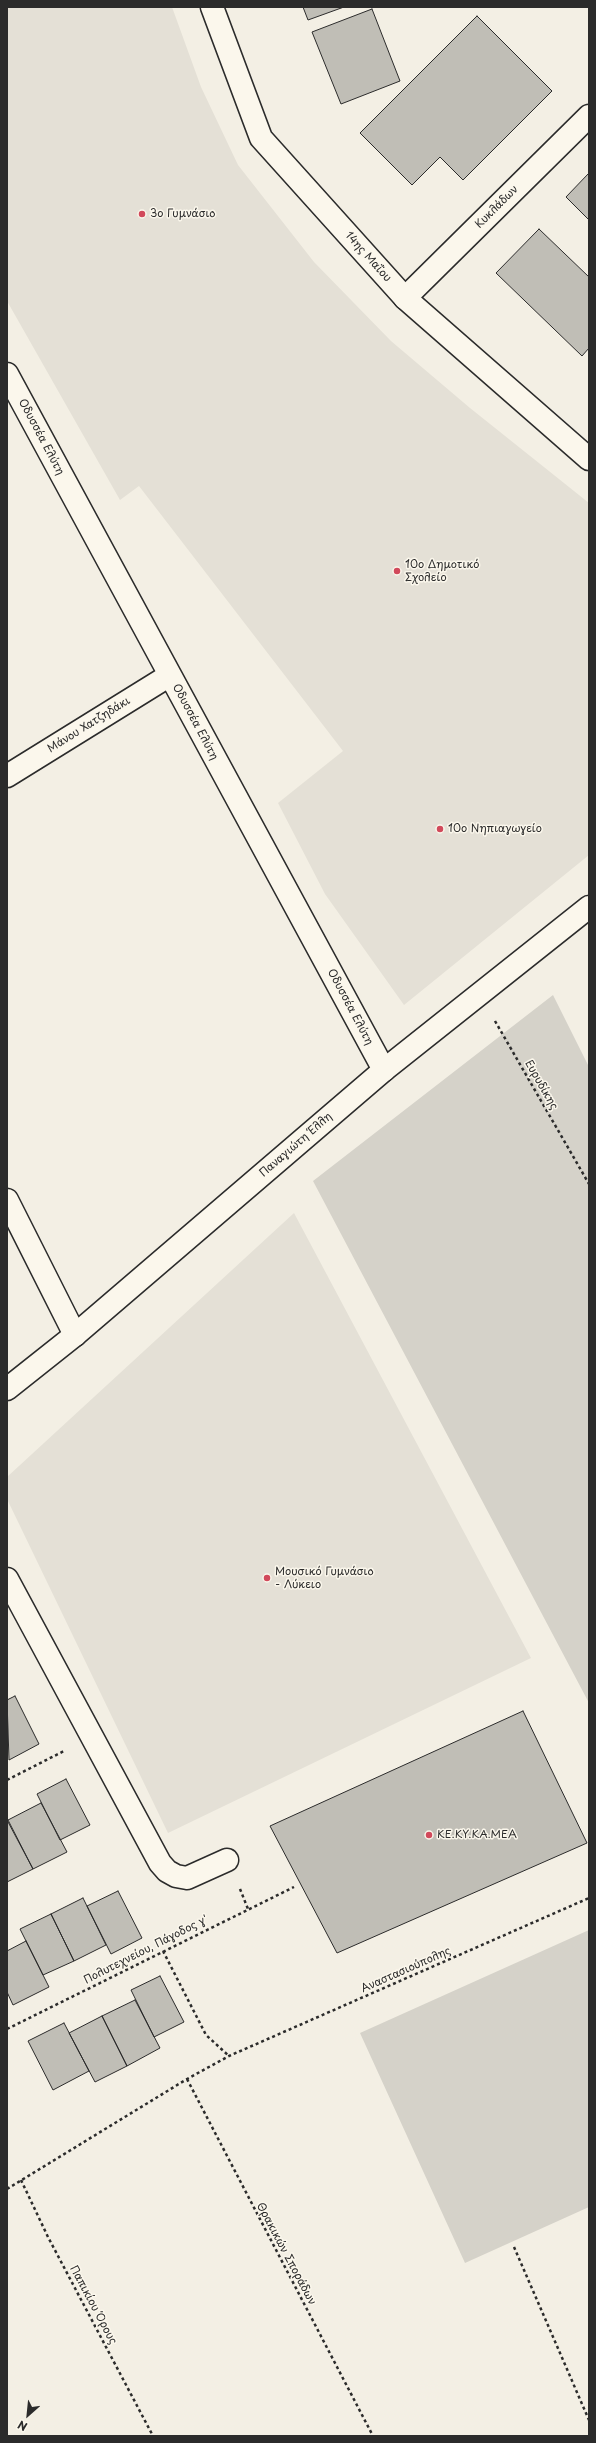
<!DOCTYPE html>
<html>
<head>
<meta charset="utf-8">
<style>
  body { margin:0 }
  #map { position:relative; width:596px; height:2443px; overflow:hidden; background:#f3efe4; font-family:"Playpen Sans",sans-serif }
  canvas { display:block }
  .frame { position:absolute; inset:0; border:8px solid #2b2b2b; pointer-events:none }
  .north { position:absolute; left:8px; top:2395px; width:40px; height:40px; -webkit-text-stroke:3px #fbf7ec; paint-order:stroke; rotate:207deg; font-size:11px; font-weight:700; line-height:16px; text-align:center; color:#2b2b2b }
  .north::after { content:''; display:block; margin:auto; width:14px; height:18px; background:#2b2b2b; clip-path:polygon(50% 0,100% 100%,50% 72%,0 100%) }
</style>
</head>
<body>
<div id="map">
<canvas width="596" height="2443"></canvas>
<div class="frame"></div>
<div class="north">N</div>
</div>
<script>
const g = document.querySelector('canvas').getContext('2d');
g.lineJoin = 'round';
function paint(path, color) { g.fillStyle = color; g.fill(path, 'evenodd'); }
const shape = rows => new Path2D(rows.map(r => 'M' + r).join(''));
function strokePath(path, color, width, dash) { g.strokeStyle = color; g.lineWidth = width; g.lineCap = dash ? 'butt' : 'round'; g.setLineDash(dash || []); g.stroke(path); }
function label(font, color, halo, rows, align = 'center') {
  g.font = font + ' "Playpen Sans",sans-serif'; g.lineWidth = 3; g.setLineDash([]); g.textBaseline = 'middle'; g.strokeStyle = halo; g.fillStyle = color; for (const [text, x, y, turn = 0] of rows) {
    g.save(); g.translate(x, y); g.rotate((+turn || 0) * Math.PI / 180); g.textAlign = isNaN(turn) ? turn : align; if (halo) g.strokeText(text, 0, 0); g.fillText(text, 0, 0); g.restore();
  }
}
const built = shape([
  [7,7,172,7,201,87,238,165,314,262,391,341,470,408,589,503,589,855,404,1005,325,894,278,803,343,751,139,486,120,500,7,301],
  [294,1213,531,1658,168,1833,7,1499,7,1477]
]);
const green = shape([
  [553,995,589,1067,589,1703,313,1181],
  [589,1930,589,2207,465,2263,360,2033]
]);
const building = shape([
  [303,7,344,7,308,20,303,7],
  [372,9,400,81,341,104,312,32,372,9],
  [477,16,552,91,463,180,440,157,412,185,360,133,477,16],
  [589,173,589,220,566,197,589,173],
  [539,229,589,277,589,348,582,356,496,273,539,229],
  [15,1696,39,1744,9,1760,7,1700,15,1696],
  [523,1711,587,1843,337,1953,270,1826,523,1711],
  [66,1779,90,1825,60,1840,37,1794,66,1779],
  [41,1803,67,1852,33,1869,8,1820,41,1803],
  [7,1820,33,1869,7,1882,7,1820],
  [118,1891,142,1938,111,1954,87,1906,118,1891],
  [83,1898,106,1945,74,1961,51,1914,83,1898],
  [51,1914,74,1961,43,1975,20,1929,51,1914],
  [26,1941,49,1987,13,2005,7,1992,7,1951,26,1941],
  [160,1976,184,2022,154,2037,131,1990,160,1976],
  [135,2000,160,2048,127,2066,102,2016,135,2000],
  [102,2016,127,2066,95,2082,69,2033,102,2016],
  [64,2023,89,2071,53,2090,28,2041,64,2023]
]);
const path = shape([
  [495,1021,589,1184],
  [7,1780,64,1751],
  [240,1889,248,1909],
  [163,1951,206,2035,229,2056],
  [7,2029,294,1887],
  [187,2079,373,2436],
  [21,2180,48,2237,153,2436],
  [7,2189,187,2079,229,2056,589,1898],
  [514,2247,589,2420]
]);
const street = shape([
  [405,298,589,116],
  [7,374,384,1070],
  [7,776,170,675],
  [7,1200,75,1335],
  [7,1579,160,1863,167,1871,176,1876,187,1878,227,1860]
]);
const secondary = shape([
  [212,7,261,138,405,298,589,459],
  [7,1389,75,1335,384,1070,589,907]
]);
const markers = [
  [142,214,4,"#d1495b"],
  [397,571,4,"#d1495b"],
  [440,829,4,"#d1495b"],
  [267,1578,4,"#d1495b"],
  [429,1835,4,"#d1495b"]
];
const streetNames = [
  ["Κυκλάδων",497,207,-45],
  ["14ης Μαΐου",368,257,48],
  ["Οδυσσέα Ελύτη",41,437,62],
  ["Οδυσσέα Ελύτη",195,722,62],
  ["Μάνου Χατζηδάκι",89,725,-32],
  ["Οδυσσέα Ελύτη",350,1007,62],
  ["Ευρυδίκης",541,1085,60],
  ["Παναγιώτη Έλλη",296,1145,-41],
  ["Πολυτεχνείου, Πάγοδος γ'",146,1950,-27],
  ["Αναστασιούπολης",406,1970,-24],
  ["Θρακικών Σποράδων",286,2254,62],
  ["Παπικίου Όρους",93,2305,62]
];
const poiNames = [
  ["3ο Γυμνάσιο",150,214],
  ["10ο Δημοτικό",405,565],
  ["Σχολείο",405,578],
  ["10ο Νηπιαγωγείο",448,829],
  ["Μουσικό Γυμνάσιο",275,1572],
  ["- Λύκειο",275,1585],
  ["ΚΕ.ΚΥ.ΚΑ.ΜΕΑ",437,1835]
];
paint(built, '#e4e0d6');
paint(green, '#d5d2c9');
paint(building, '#c0beb6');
strokePath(building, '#2b2b2b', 1);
strokePath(street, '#2b2b2b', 25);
strokePath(secondary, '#2b2b2b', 25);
strokePath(path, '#2b2b2b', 2.5, [3, 3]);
strokePath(street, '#fbf7ec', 22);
strokePath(secondary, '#fbf7ec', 22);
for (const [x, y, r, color] of markers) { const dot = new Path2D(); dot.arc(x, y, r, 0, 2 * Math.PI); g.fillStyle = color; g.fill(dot); strokePath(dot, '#fbf7ec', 1.5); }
label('11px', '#2b2b2b', '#fbf7ec', streetNames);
label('11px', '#2b2b2b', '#fbf7ec', poiNames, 'left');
</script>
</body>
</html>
